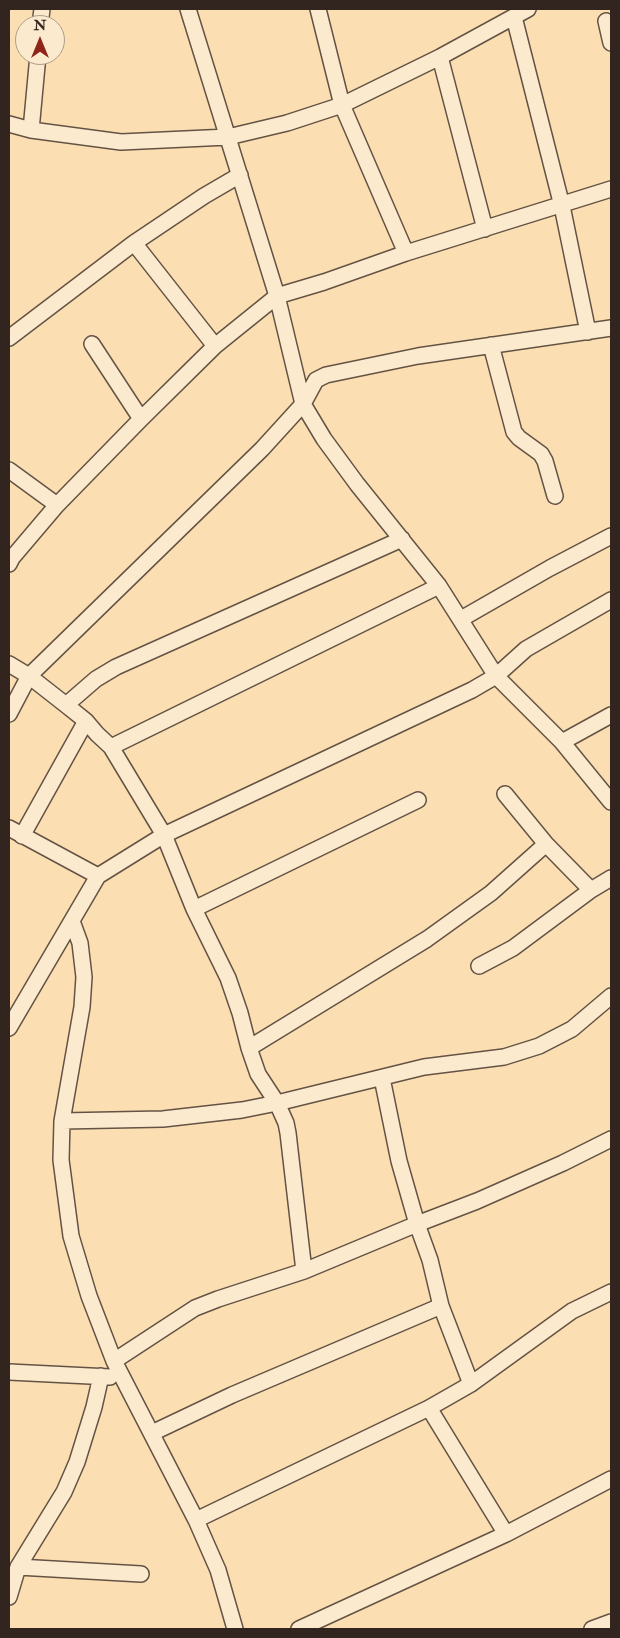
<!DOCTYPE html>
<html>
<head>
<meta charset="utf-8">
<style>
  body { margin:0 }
  #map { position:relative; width:620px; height:1638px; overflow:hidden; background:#fbdfb3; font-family:"IM FELL Double Pica",serif }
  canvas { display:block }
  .frame { position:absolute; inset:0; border:10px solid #32241f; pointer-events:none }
  .north { position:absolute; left:15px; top:15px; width:50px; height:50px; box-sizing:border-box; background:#fceace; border:1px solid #ab9b88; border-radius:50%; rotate:0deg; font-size:14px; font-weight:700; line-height:20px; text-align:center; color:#32241f }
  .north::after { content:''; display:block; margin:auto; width:18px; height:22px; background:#8f2418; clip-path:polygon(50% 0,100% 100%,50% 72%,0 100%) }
</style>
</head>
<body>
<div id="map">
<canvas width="620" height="1638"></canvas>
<div class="frame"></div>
<div class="north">N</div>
</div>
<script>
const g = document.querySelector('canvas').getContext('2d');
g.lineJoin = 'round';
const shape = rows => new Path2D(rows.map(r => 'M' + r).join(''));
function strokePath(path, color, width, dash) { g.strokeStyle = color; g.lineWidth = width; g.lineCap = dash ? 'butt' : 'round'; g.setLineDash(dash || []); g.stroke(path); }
const minor = shape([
  [188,9,277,296,303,404,324,439,357,484,439,586,496,676,562,742,611,802],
  [318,9,342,105,406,253],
  [514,17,562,206,588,332],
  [606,21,611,43],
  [40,25,42,9],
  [440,57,485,229],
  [9,124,31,130,121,142,228,137,287,123,342,105,440,57,528,9],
  [31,130,38,55],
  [134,243,215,346],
  [9,338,134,243,204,196,240,175],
  [92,344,141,419],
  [491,345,514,432,519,438,541,454,545,461,555,496],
  [9,470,57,505],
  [9,564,12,558,57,505,141,419,215,346,277,296,324,282,406,253,611,189],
  [461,619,550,568,611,536],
  [9,664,29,676,66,705,86,721,97,734,111,747,164,835,194,909,228,978,240,1013,249,1048,258,1074,277,1103,286,1123,288,1133,304,1271],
  [66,705,96,679,116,667,402,539],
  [9,714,29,676,262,449,303,404,316,380,326,375,418,356,611,328],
  [562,742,611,715],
  [111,747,439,586],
  [9,828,98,876],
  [22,836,86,721],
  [546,844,591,890],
  [194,909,418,800],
  [72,921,80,943,84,977,82,1007,62,1121,61,1160,71,1236,89,1296,114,1361,196,1520,218,1570,235,1629],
  [479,966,513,948,591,890,611,878],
  [9,1028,98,876,164,835,472,690,496,676,526,649,611,600],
  [249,1048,427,939,491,893,546,844,505,794],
  [62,1121,163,1119,242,1110,277,1103,424,1067,504,1057,539,1046,572,1029,611,996],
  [114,1361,195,1308,218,1299,304,1271,417,1224,399,1161,382,1078],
  [9,1372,110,1377],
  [471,1384,441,1306,430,1260,417,1224,477,1201,563,1163,611,1139],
  [429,1408,506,1534],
  [152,1433,232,1395,441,1306],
  [196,1520,429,1408,471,1384,572,1311,611,1292],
  [18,1567,141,1574],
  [9,1597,18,1567,64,1492,77,1462,94,1407,101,1376],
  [299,1629,506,1534,611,1479],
  [592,1629,611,1622]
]);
strokePath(minor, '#645344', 18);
strokePath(minor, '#fceace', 15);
</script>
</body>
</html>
